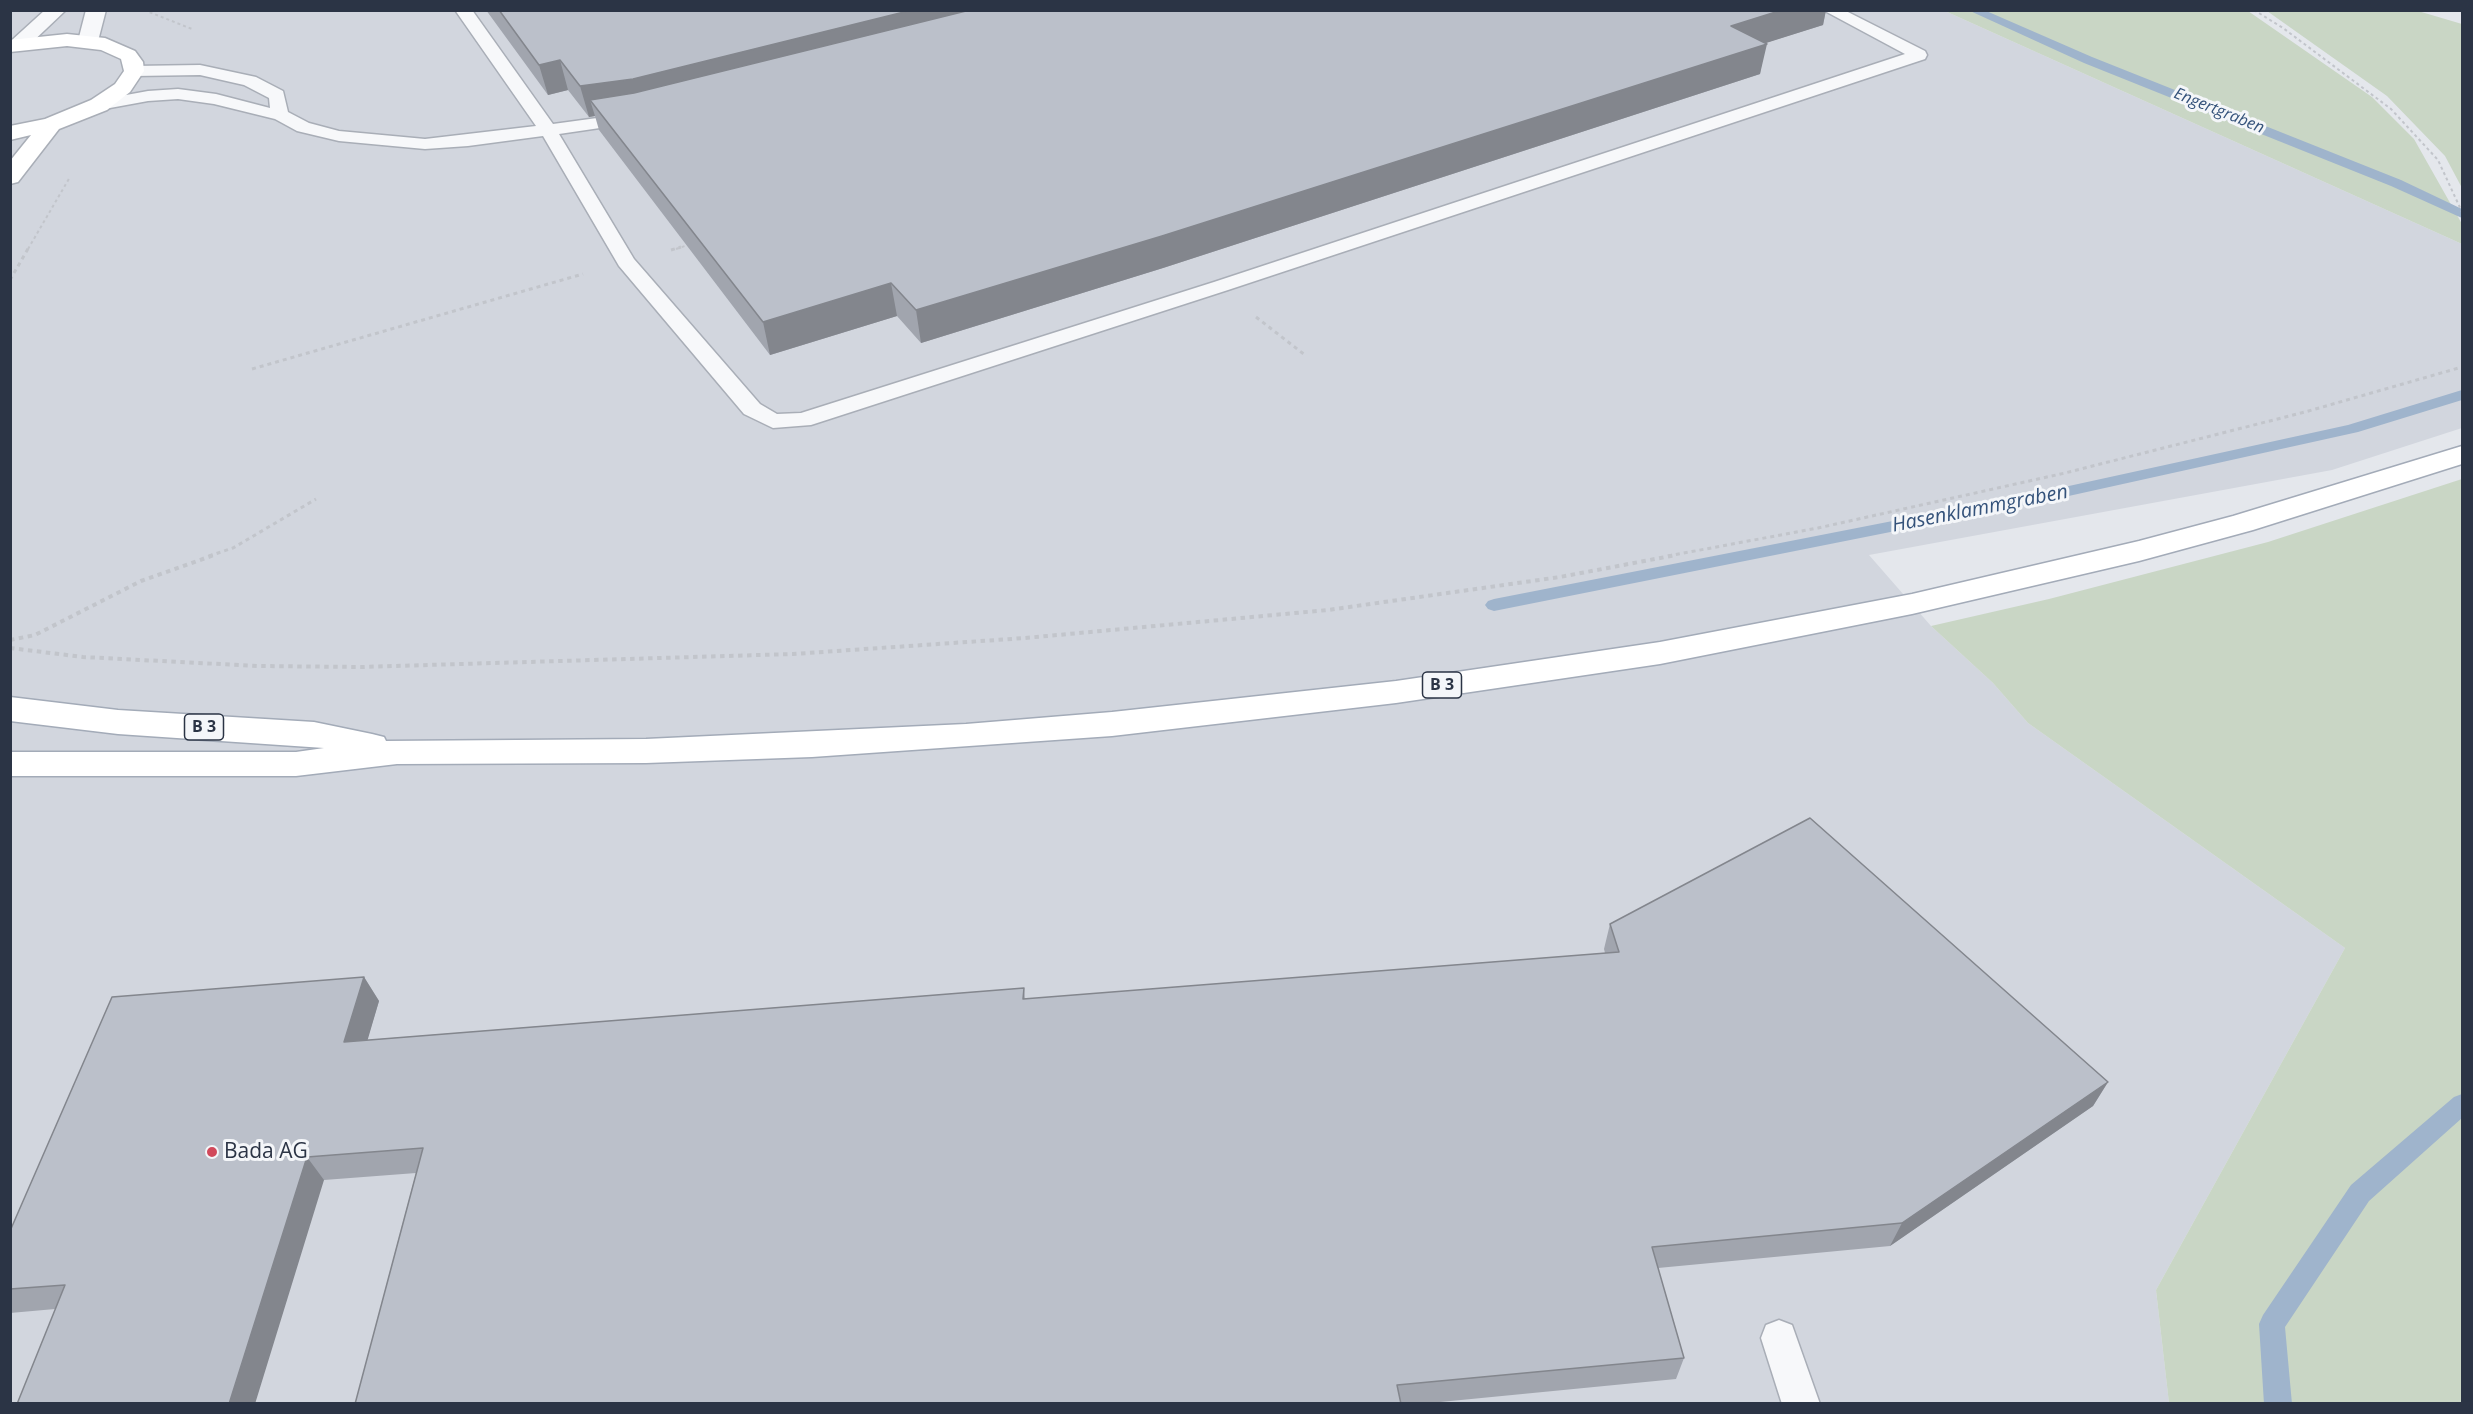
<!DOCTYPE html>
<html>
<head>
<meta charset="utf-8">
<style>
  body { margin:0 }
  #map { position:relative; width:2473px; height:1414px; overflow:hidden; background:#e4e7ec; font-family:"Open Sans",sans-serif }
  canvas { display:block }
  .frame { position:absolute; inset:0; border:12px solid #2b3445; pointer-events:none }
</style>
</head>
<body>
<div id="map">
<canvas width="2473" height="1414"></canvas>
<div class="frame"></div>
</div>
<script>
const g = document.querySelector('canvas').getContext('2d');
g.lineJoin = 'round';
function paint(path, color) { g.fillStyle = color; g.fill(path, 'evenodd'); }
const shape = rows => new Path2D(rows.map(r => 'M' + r).join(''));
function strokePath(path, color, width, dash) { g.strokeStyle = color; g.lineWidth = width; g.lineCap = dash ? 'butt' : 'round'; g.setLineDash(dash || []); g.stroke(path); }
function label(font, color, halo, rows, align = 'center') {
  g.font = font + ' "Open Sans",sans-serif'; g.lineWidth = 6; g.setLineDash([]); g.textBaseline = 'middle'; g.strokeStyle = halo; g.fillStyle = color; for (const [text, x, y, turn = 0] of rows) {
    g.save(); g.translate(x, y); g.rotate((+turn || 0) * Math.PI / 180); g.textAlign = isNaN(turn) ? turn : align; if (halo) g.strokeText(text, 0, 0); g.fillText(text, 0, 0); g.restore();
  }
}
const built = shape([
  [10,11,1945,11,2462,244,2462,428,2332,470,1869,555,1931,626,1993,683,2028,723,2345,948,2156,1290,2169,1403,11,1403]
]);
const green = shape([
  [1945,11,2248,11,2372,97,2414,139,2462,224,2462,244],
  [2267,11,2418,11,2462,24,2462,188,2445,156,2387,96],
  [2462,479,2462,1403,2169,1403,2156,1290,2345,948,2028,723,1993,683,1931,626,2049,599,2268,542]
]);
const stream = shape([
  [1968,10,1984,10,2092,57,2401,180,2462,209,2462,218,2391,186,2084,63,1968,10],
  [2462,390,2462,400,2358,432,2046,501,1494,611,1488,609,1485,605,1488,601,1494,599,2046,491,2348,425,2462,390],
  [2462,1094,2462,1118,2369,1201,2285,1327,2292,1404,2264,1404,2259,1324,2263,1315,2351,1185,2454,1097,2462,1094]
]);
const pathFar2 = shape([
  [144,10,192,29],
  [2254,10,2283,28,2391,109,2438,160,2462,212],
  [28,249,70,177],
  [676,249,688,245]
]);
const pathFar1 = shape([
  [671,250,681,247],
  [10,280,29,247],
  [1256,317,1305,355],
  [252,369,583,274],
  [209,556,233,548,316,499],
  [1668,556,1818,528,2065,473,2305,412,2462,367]
]);
const path = shape([
  [10,640,35,635,141,581,214,555],
  [10,648,83,657,258,666,361,667,793,654,1025,638,1328,610,1560,577,1676,555]
]);
const service = shape([
  [455,10,472,10,553,124,634,113,640,114,643,118,640,122,634,123,559,134,634,259,760,404,777,414,801,413,1214,282,1905,54,1823,10,1844,10,1925,51,1927,55,1925,59,1228,290,811,425,773,428,744,414,619,266,543,136,468,146,425,149,339,141,297,131,275,119,214,104,178,99,148,101,99,110,93,109,90,105,93,101,99,100,148,91,178,89,216,94,270,108,269,98,244,85,200,75,134,76,128,75,125,71,128,67,134,66,200,65,256,77,283,91,288,112,309,123,339,131,425,139,536,126,455,10],
  [1779,1320,1792,1325,1820,1404,1782,1404,1761,1338,1766,1325,1779,1320]
]);
const minor = shape([
  [45,10,66,10,26,48,12,48,12,40,45,10],
  [86,10,106,10,98,41,95,45,88,47,81,45,78,41,86,10]
]);
const secondary = shape([
  [67,34,105,38,135,51,143,62,144,71,130,92,107,110,59,129,18,182,10,184,10,161,31,135,10,140,10,126,45,119,91,100,115,84,124,71,121,59,101,50,67,46,10,52,10,40,67,34]
]);
const primary = shape([
  [2462,446,2462,464,2253,530,2139,561,1912,614,1660,664,1396,703,1112,736,812,757,646,763,397,764,296,776,10,776,10,752,296,752,324,748,118,734,10,721,10,697,118,710,314,722,372,734,384,737,386,741,646,739,966,724,1112,712,1396,681,1660,642,1912,594,2139,541,2233,516,2462,446]
]);
const wall = shape([
  [486,10,1826,10,1823,25,1765,43,1760,74,1163,268,921,343,897,316,770,355,599,130,595,116,589,117,568,90,548,95],
  [1610,924,2108,1082,2093,1106,1890,1246,1658,1268,1684,1358,1676,1379,1420,1404,355,1404,416,1173,324,1180,55,1309,10,1313,10,1231,364,977,379,1001,367,1040,1024,988,1025,999,1605,953,1604,949]
]);
const shadedWall = shape([
  [912,10,1032,10,641,110,590,100,595,116,589,117,580,86],
  [1782,10,1826,10,1823,25,1725,56,1731,26],
  [1767,44,1760,74,1163,268,921,343,916,310],
  [560,60,568,90,548,95,539,65],
  [891,283,897,316,770,355,763,322],
  [364,977,379,1001,360,1066,344,1042],
  [2108,1082,2093,1106,1890,1246,1902,1223],
  [307,1157,324,1180,255,1404,229,1404]
]);
const building = shape([
  [499,10,912,10,633,79,580,86,560,60,539,65,499,10],
  [970,10,1782,10,1731,26,1767,44,1162,236,916,310,891,283,763,322,590,100,634,93,970,10],
  [1810,818,2108,1082,1902,1223,1652,1247,1684,1358,1397,1385,1401,1404,355,1404,423,1148,307,1157,229,1404,17,1404,65,1285,10,1289,10,1231,112,997,364,977,344,1042,1024,988,1023,999,1619,952,1610,924,1810,818]
]);
const markers = [
  [212,1152,6,"#d1495b"]
];
const farWaternames = [
  ["Engertgraben",2219,111,22]
];
const shields = [
  [1442,685,39],
  [204,727,39]
];
const shieldNames = [
  ["B 3",1442,685],
  ["B 3",204,727]
];
const waterNames = [
  ["Hasenklammgraben",1980,509,-11]
];
const nearPoinames = [
  ["Bada AG",224,1152]
];
paint(built, '#d2d6de');
paint(green, '#c9d6c5');
paint(stream, '#9fb4cc');
strokePath(service, '#a9aeb7', 3);
strokePath(minor, '#a9aeb7', 3);
strokePath(secondary, '#a9aeb7', 3);
strokePath(primary, '#a3abb8', 3);
strokePath(pathFar2, '#c2c5cb', 2, [3, 3]);
strokePath(pathFar1, '#c2c5cb', 3, [4, 4]);
strokePath(path, '#c2c5cb', 4, [4.5, 4.5]);
paint(service, '#f7f8fa');
paint(minor, '#f7f8fa');
paint(secondary, '#fff');
paint(primary, '#fff');
paint(wall, '#a1a5ae');
paint(shadedWall, '#83868d');
paint(building, '#bbc0ca');
strokePath(building, '#83868d', 1.5);
for (const [x, y, r, color] of markers) { const dot = new Path2D(); dot.arc(x, y, r, 0, 2 * Math.PI); g.fillStyle = color; g.fill(dot); strokePath(dot, '#f4f6f9', 2); }
label('italic 16px', '#34527a', '#f4f6f9', farWaternames);
for (const [x, y, w] of shields) { const box = new Path2D(); box.roundRect(x - w / 2, y - 13, w, 26, 4.5); g.fillStyle = '#f4f6f9'; g.fill(box); strokePath(box, '#2b3445', 1.5); }
label('bold 16px', '#2b3445', null, shieldNames);
label('italic 20px', '#34527a', '#f4f6f9', waterNames);
label('21px', '#2b3445', '#f4f6f9', nearPoinames, 'left');
</script>
</body>
</html>
